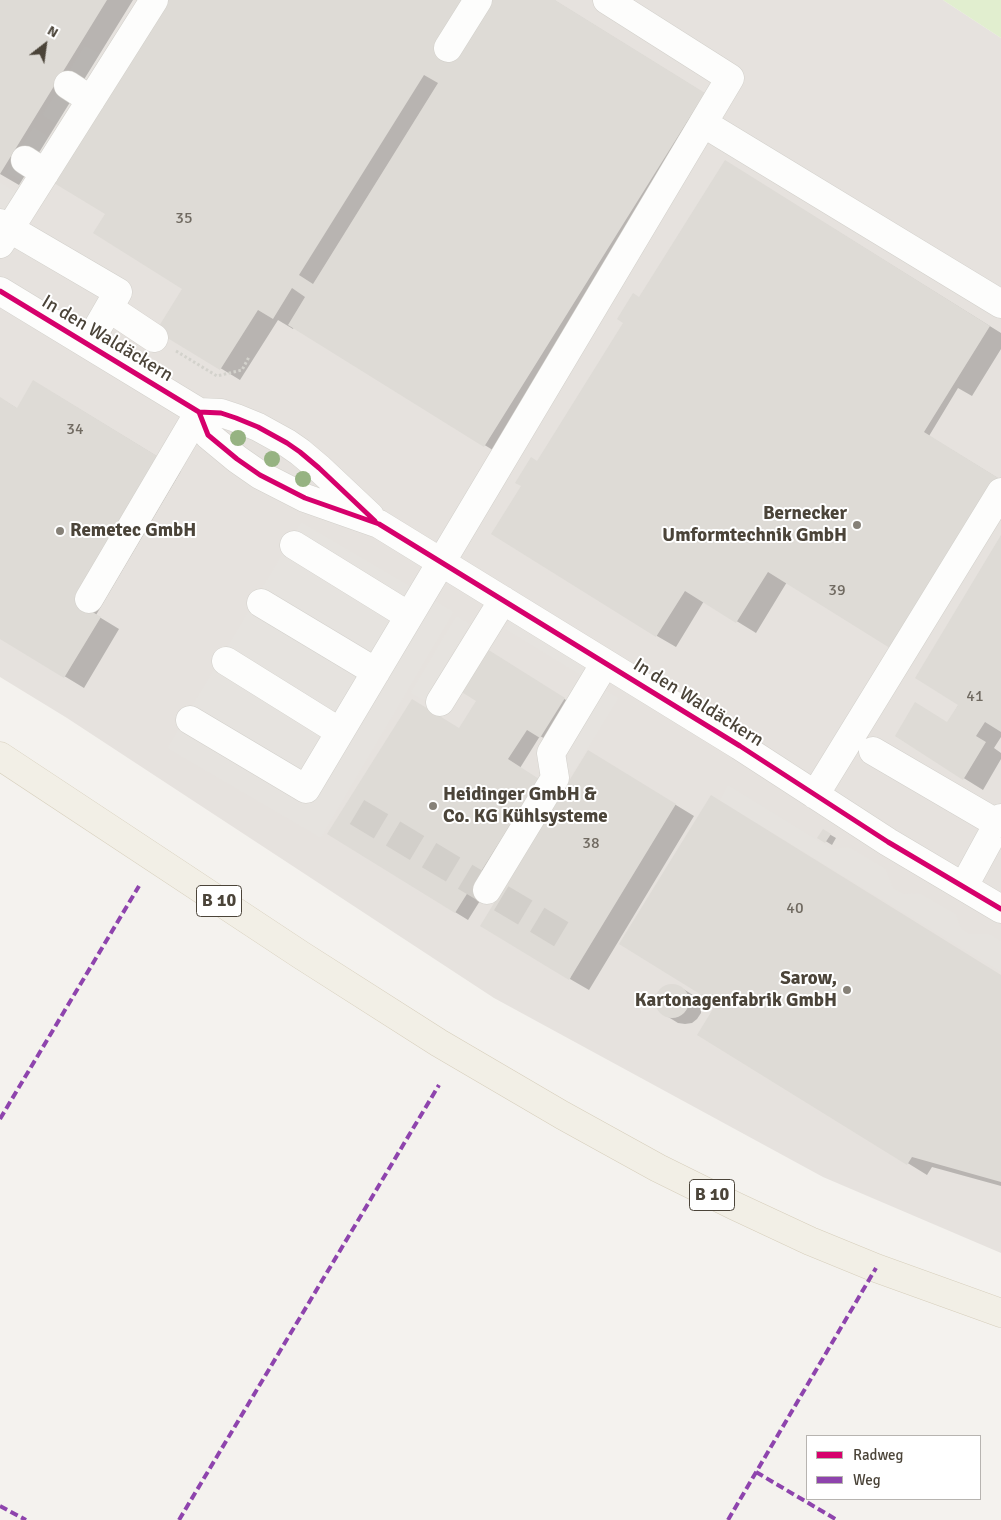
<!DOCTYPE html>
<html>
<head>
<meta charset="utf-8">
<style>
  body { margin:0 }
  #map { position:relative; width:1001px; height:1520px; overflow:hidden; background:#f4f2ee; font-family:Signika,sans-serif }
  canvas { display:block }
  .legend { position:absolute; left:806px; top:1435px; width:175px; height:65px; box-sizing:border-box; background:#fff; border:1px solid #b7b4b0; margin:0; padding:6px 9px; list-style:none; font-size:15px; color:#4b4439 }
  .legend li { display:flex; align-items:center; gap:10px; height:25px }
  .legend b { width:25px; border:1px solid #b7b4b0 }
  .north { position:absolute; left:20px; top:20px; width:50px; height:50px; -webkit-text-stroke:4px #fff; paint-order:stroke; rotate:30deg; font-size:14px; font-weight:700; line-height:20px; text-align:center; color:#4b4439 }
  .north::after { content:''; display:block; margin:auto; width:18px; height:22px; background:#4b4439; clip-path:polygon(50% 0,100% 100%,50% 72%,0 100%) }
</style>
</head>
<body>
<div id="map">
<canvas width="1001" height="1520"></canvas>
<ul class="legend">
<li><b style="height:6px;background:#d6006c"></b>Radweg</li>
<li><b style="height:6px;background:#8e44ad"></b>Weg</li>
</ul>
<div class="north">N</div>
</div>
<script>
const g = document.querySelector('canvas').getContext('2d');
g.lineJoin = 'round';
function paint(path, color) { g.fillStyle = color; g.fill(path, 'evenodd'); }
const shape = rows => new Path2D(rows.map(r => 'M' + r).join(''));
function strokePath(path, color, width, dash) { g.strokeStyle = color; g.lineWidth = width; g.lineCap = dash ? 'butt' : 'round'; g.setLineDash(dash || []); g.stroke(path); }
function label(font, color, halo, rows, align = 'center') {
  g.font = font + ' Signika,sans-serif'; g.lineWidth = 4; g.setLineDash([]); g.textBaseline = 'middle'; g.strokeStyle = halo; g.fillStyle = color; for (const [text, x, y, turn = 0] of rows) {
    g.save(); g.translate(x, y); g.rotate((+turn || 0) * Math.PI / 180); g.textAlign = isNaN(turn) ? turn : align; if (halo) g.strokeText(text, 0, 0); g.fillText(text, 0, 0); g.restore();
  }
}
const industrial = shape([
  [0,0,943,0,1001,38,1001,1253,823,1177,494,998,67,718,0,677]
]);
const green = shape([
  [943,0,1001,0,1001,38]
]);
const parking = shape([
  [84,46,102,55,58,125,42,115],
  [33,127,51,138,24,182,6,172],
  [0,182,17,193,0,221],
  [301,522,454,612,321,838,167,748],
  [456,616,470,624,425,701,410,693],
  [512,619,589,665,582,676,505,629],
  [603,689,619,698,573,773,557,763],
  [728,785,832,849,849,847,886,869,893,888,904,894,919,893,956,914,961,928,970,934,989,934,1001,941,1001,972,720,801]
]);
const shadow = shape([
  [0,0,133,0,19,185,0,174],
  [170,0,554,0,723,105,504,457,294,327,293,329,278,320,240,380,158,330,184,288,106,214],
  [744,173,1001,333,1001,349,972,396,958,388,929,436,1001,480,1001,518,913,660,787,582,756,633,704,601,676,647,657,636,538,462,639,299],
  [53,393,181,471,96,615,119,629,84,688,0,637,0,398,18,409],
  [1001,538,1001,737,994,748,1001,753,1001,759,983,790,896,736,948,723,959,704],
  [500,658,577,707,554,744,540,736,520,768,551,787,468,920,455,912,460,729,478,700],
  [607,763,694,816,589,990,570,979],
  [824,831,836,838,832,845,819,837],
  [1001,976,1001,1186,932,1167,927,1175,699,1034],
  [673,985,680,987,693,995,699,1000,701,1006,701,1013,697,1019,692,1023,685,1024,678,1023,665,1015,659,1010,657,1003,657,996,660,990,666,986]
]);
const building = shape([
  [0,0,107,0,0,174],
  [168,0,465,0,434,50,452,61,490,0,555,0,705,93,484,447,288,325,305,297,292,288,273,319,258,310,220,370,156,331,182,289,93,233,105,214,54,183],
  [424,75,438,83,313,284,299,275],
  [725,160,990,326,924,432,1000,479,893,650,768,572,736,623,685,591,656,637,491,534,521,486,515,483,531,457,537,461,623,323,617,319,633,293,639,297],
  [33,380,162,459,77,603,101,617,64,678,0,639,0,397,17,408],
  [1001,535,1001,732,985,722,976,736,986,742,963,780,895,736,915,702,947,722,958,705,915,678],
  [487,649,565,698,540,738,527,730,508,759,539,779,455,913,327,834,412,699,459,728,476,701,460,691],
  [588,750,676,804,569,980,480,926],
  [711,795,1001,975,1001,1182,912,1157,907,1165,697,1035,716,1004,619,944],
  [823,829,831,834,825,843,817,838],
  '655 1001a17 17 0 1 1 34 0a17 17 0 1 1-34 0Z'
]);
const minorTunnel = shape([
  [357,812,566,937]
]);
const path = shape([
  [176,351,217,376,242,370,249,357]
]);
const minor = shape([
  [448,48,478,0],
  [68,85,91,100],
  [703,123,1001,304],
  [25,160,45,173],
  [0,223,118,292,88,344],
  [0,244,154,0],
  [0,291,199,412,221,413,236,418,258,427,287,443,300,452,319,468,370,516],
  [109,308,154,338],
  [199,412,208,435,237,459,260,475,305,498,379,524,740,746,888,842,1001,909],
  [294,545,409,616],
  [89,599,199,412],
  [261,603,376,672],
  [226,661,340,732],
  [440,702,503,600],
  [190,720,306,789,730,78,607,0],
  [873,751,998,824],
  [815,795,1001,492],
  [964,886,1001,818],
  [487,890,555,778,551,753,605,663]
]);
const major = shape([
  [0,756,301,955,439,1043,562,1115,658,1168,735,1206,810,1241,876,1268,1001,1313]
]);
const quiet = shape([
  [0,1119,139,886],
  [756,1472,837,1520],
  [0,1506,26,1520],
  [179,1520,439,1085],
  [728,1520,876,1268]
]);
const cycleway = shape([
  [0,291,199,412,221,413,236,418,258,427,287,443,300,452,319,468,375,521],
  [199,412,208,435,237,459,260,475,305,498,379,524,740,746,888,842,1001,909]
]);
const trees = [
  [238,438],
  [272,459],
  [303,479]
];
const markers = [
  [857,525,5,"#868178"],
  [60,531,5,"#868178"],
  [433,806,5,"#868178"],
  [847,990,5,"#868178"]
];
const numberNames = [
  ["35",184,219],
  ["34",75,430],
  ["39",837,591],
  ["41",975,697],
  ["38",591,844],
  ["40",795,909]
];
const shields = [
  [219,901,45],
  [712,1195,45]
];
const shieldNames = [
  ["B 10",219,901],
  ["B 10",712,1195]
];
const streetNames = [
  ["In den Waldäckern",107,339,31],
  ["In den Waldäckern",698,703,32]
];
const poiNames = [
  ["Bernecker",847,514],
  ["Umformtechnik GmbH",847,536],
  ["Remetec GmbH",70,531,"left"],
  ["Heidinger GmbH &",443,795,"left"],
  ["Co. KG Kühlsysteme",443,817,"left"],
  ["Sarow,",837,979],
  ["Kartonagenfabrik GmbH",837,1001]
];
paint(industrial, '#e6e2de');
paint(green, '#e1eecf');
paint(parking, '#e6e3df');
paint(shadow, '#0003');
paint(building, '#dedbd6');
strokePath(minorTunnel, '#d2cfca', 28, [28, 14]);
strokePath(minor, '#d2d0cb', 29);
strokePath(major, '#d6cebb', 29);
strokePath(path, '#d3d2cc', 3, [2.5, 2.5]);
strokePath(minor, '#fdfdfc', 28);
strokePath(major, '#f2efe6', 28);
strokePath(quiet, '#8e44ad', 4, [8, 4]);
strokePath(cycleway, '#d6006c', 5);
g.fillStyle = '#96b382';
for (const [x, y] of trees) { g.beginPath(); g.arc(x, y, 8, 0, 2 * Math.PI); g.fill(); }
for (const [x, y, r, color] of markers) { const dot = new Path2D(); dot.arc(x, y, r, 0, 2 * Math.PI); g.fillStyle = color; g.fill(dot); strokePath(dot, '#fff', 2); }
label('16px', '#706a61', null, numberNames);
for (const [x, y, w] of shields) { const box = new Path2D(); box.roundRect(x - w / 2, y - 15.5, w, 31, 4); g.fillStyle = '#fff'; g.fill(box); strokePath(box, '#4b4439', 1); }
label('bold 18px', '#4b4439', null, shieldNames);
label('19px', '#4b4439', '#fff', streetNames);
label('bold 19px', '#4b4439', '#fff', poiNames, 'right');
</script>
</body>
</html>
